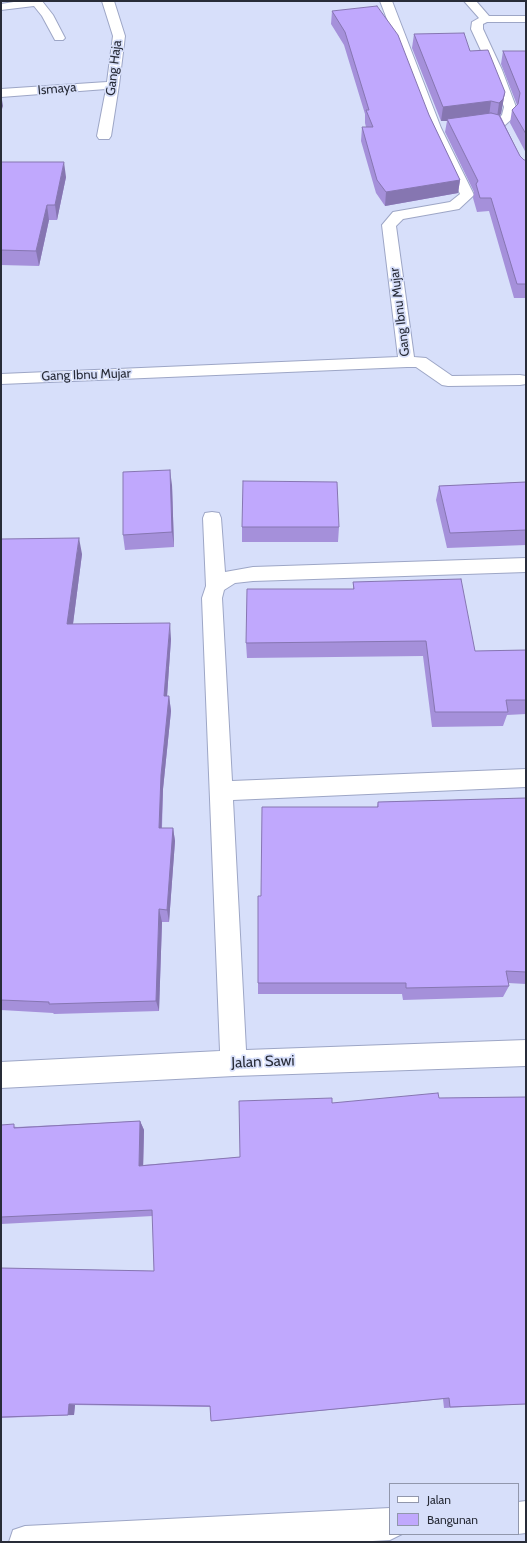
<!DOCTYPE html>
<html>
<head>
<meta charset="utf-8">
<style>
  body { margin:0 }
  #map { position:relative; width:527px; height:1543px; overflow:hidden; background:#d7dffa; font-family:Cabin,sans-serif }
  canvas { display:block }
  .frame { position:absolute; inset:0; border:2px solid #282c38; pointer-events:none }
  .legend { position:absolute; left:389px; top:1483px; width:130px; height:52px; box-sizing:border-box; background:#d7dffa; border:1px solid #9197ac; margin:0; padding:5px 7px; list-style:none; font-size:12px; color:#282c38 }
  .legend li { display:flex; align-items:center; gap:8px; height:20px }
  .legend b { width:20px; border:1px solid #9197ac }
</style>
</head>
<body>
<div id="map">
<canvas width="527" height="1543"></canvas>
<div class="frame"></div>
<ul class="legend">
<li><b style="height:5px;background:#fff"></b>Jalan</li>
<li><b style="height:11px;background:#c0a8fd"></b>Bangunan</li>
</ul>
</div>
<script>
const g = document.querySelector('canvas').getContext('2d');
g.lineJoin = 'round';
const shape = rows => new Path2D(rows.map(r => 'M' + r).join(''));
function strokePath(path, color, width, dash) { g.strokeStyle = color; g.lineWidth = width; g.lineCap = dash ? 'butt' : 'round'; g.setLineDash(dash || []); g.stroke(path); }
function paint(path, color) { g.fillStyle = color; g.fill(path, 'evenodd'); }
function label(font, color, halo, rows, align = 'center') {
  g.font = font + ' Cabin,sans-serif'; g.lineWidth = 3.5; g.setLineDash([]); g.textBaseline = 'middle'; g.strokeStyle = halo; g.fillStyle = color; for (const [text, x, y, turn = 0] of rows) {
    g.save(); g.translate(x, y); g.rotate((+turn || 0) * Math.PI / 180); g.textAlign = isNaN(turn) ? turn : align; if (halo) g.strokeText(text, 0, 0); g.fillText(text, 0, 0); g.restore();
  }
}
const street = shape([
  [20,1,42,1,53,15,65,38,63,40,55,40,42,16,34,6,1,10,1,4,20,1],
  [102,1,114,1,125,36,119,85,111,136,109,139,99,139,97,136,106,89,1,97,1,89,107,82,113,36,102,1],
  [380,1,392,1,441,128,474,195,459,209,403,219,396,226,414,357,426,358,452,376,520,375,526,376,526,384,520,385,448,386,442,385,416,367,407,367,1,384,1,374,398,357,382,225,393,212,450,202,460,194,429,128,380,1],
  [464,1,476,1,489,16,526,16,526,22,487,22,483,24,483,29,502,70,516,107,514,117,504,126,499,127,494,126,493,123,502,115,504,107,490,70,471,29,472,22,479,18,464,1],
  [212,512,219,513,221,518,225,572,253,567,526,558,526,572,253,581,235,583,224,590,222,598,232,781,526,769,526,787,233,800,246,1050,526,1040,526,1066,234,1076,1,1088,1,1062,220,1051,202,598,206,586,203,518,205,513,212,512],
  [526,1501,526,1533,518,1534,518,1502,526,1501],
  [390,1508,390,1534,402,1534,390,1540,355,1542,9,1542,13,1530,25,1526,390,1508]
]);
const wall = shape([
  [332,11,429,115,460,180,458,193,385,206,376,193,361,141,362,127,366,127,365,123,365,114,344,45,331,24],
  [414,34,470,51,505,92,502,107,501,114,500,115,520,156,524,160,526,160,526,298,514,298,489,211,477,212,473,198,474,192,445,132,447,121,441,121,412,48],
  [503,51,526,51,526,153,510,123,512,110,517,105,501,64],
  [1,162,66,177,57,220,49,220,39,266,1,265],
  [526,482,526,545,447,548,436,500,439,486],
  [172,485,174,547,125,550,123,535],
  [242,527,339,527,338,542,242,542],
  [1,539,82,554,73,624,171,639,167,696,169,696,171,711,163,789,162,828,173,828,175,841,169,922,162,922,159,1011,54,1014,53,1013,1,1010],
  [353,582,475,651,526,650,526,714,507,715,503,726,432,727,423,656,247,658,246,643,353,589],
  [526,798,526,984,508,983,509,986,503,997,403,1000,402,994,258,994,258,896,261,896,377,807,378,802],
  [526,1097,526,1404,444,1408,443,1399,213,1421,211,1421,210,1407,75,1405,74,1415,1,1418,1,1268,154,1271,153,1216,1,1224,1,1125,17,1127,140,1121,144,1130,143,1165,240,1157,332,1103,439,1098]
]);
const shadedWall = shape([
  [505,92,501,114,497,117,499,103],
  [1,94,3,106,1,112],
  [491,101,489,116,447,119,447,121,441,121,443,107],
  [64,162,66,177,57,220,55,205],
  [460,180,458,193,385,206,386,192],
  [47,205,49,220,39,266,36,251],
  [170,470,172,485,174,547,172,532],
  [79,538,82,554,71,639,67,624],
  [170,623,171,639,166,711,164,696],
  [169,696,171,711,163,789,161,841,159,828,161,775],
  [173,828,175,841,169,922,167,910],
  [159,909,162,922,159,1011,156,1001],
  [140,1121,144,1130,143,1173,139,1166],
  [69,1404,75,1405,74,1415,68,1415]
]);
const building = shape([
  [377,6,398,35,429,115,460,180,386,192,377,180,362,127,373,127,366,110,369,110,345,32,332,11,377,6],
  [464,33,470,51,488,50,505,92,503,99,499,103,491,101,443,107,414,34,464,33],
  [503,51,526,51,526,134,512,110,518,104,520,93,503,51],
  [491,113,499,115,520,156,524,160,526,160,526,284,517,284,491,198,480,198,476,184,478,181,447,119,491,113],
  [1,162,64,162,55,205,47,205,36,251,1,250,1,162],
  [170,470,172,532,123,535,123,472,170,470],
  [243,481,337,482,339,527,242,527,243,481],
  [526,482,526,530,450,533,439,486,526,482],
  [79,538,67,624,170,623,164,696,169,696,161,775,159,828,173,828,167,910,159,909,156,1001,49,1004,49,1002,1,1000,1,539,79,538],
  [461,579,475,651,526,650,526,700,506,700,508,712,435,712,426,641,246,643,247,589,354,589,353,582,461,579],
  [526,798,526,972,506,971,509,986,406,988,406,983,258,983,258,896,261,896,262,807,378,807,378,802,526,798],
  [438,1093,439,1098,526,1097,526,1404,450,1407,449,1398,211,1421,210,1406,69,1404,68,1415,1,1417,1,1268,154,1271,152,1210,1,1217,1,1125,14,1124,14,1128,140,1121,139,1166,240,1157,239,1101,332,1098,332,1103,438,1093]
]);
const farStreetnames = [
  ["Gang Haja",114,68,-83],
  ["Ismaya",57,89,-5],
  ["Gang Ibnu Mujar",400,312,-97],
  ["Gang Ibnu Mujar",86,375,-2]
];
const streetNames = [
  ["Jalan Sawi",263,1062,-2]
];
strokePath(street, '#9da6c6', 2);
paint(street, '#fff');
paint(wall, '#a590da');
paint(shadedWall, '#8676b1');
paint(building, '#c0a8fd');
strokePath(building, '#8676b1', 1);
label('13px', '#282c38', '#d7dffa', farStreetnames);
label('15px', '#282c38', '#d7dffa', streetNames);
</script>
</body>
</html>
